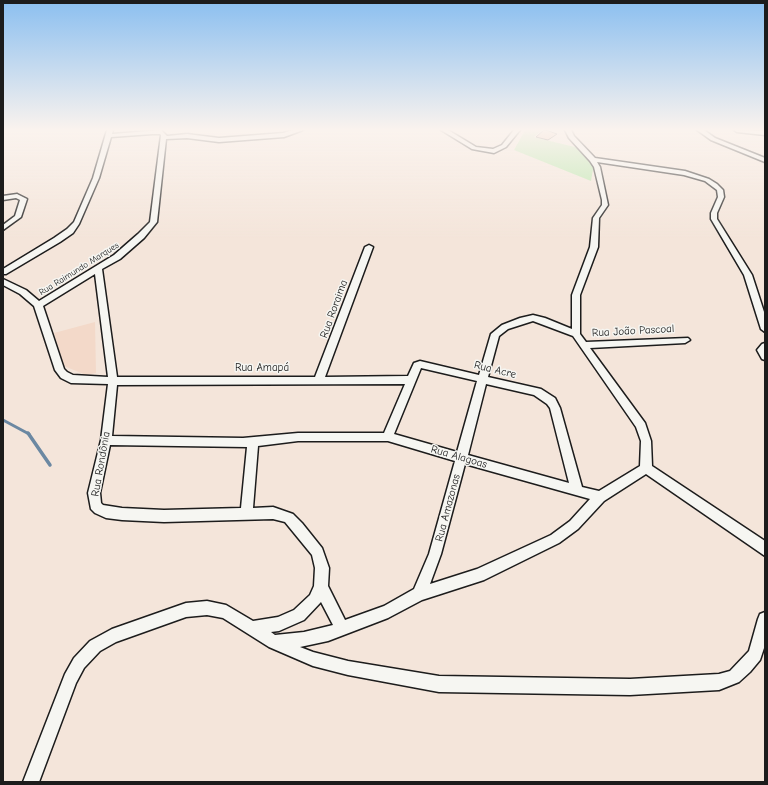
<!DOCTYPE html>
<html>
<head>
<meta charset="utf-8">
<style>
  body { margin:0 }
  #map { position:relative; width:768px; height:785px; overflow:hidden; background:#f4e5da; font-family:"Comic Neue",sans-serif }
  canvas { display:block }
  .frame { position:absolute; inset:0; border:4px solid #1c1c1c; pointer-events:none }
</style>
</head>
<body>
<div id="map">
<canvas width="768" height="785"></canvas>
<div class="frame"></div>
</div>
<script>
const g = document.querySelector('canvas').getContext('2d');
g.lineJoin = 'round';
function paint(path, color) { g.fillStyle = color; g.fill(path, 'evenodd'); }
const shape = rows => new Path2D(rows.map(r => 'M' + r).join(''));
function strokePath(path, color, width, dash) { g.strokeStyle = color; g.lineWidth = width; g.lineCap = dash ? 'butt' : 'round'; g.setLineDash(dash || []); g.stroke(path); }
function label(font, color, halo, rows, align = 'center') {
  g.font = font + ' "Comic Neue",sans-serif'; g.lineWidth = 3; g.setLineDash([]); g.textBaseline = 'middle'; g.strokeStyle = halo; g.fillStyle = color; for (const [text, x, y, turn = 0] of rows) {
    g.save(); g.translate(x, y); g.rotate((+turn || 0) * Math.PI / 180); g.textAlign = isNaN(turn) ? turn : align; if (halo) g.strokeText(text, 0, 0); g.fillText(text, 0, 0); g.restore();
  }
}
const built = shape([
  [95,322,96,373,86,375,64,366,54,333]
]);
const green = shape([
  [525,130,542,130,534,137,579,148,594,163,591,181,514,150]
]);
const streamFar1 = shape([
  [3,420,29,434]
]);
const stream = shape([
  [28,433,50,465]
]);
const building = shape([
  [544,130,546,130,557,134,548,140,536,137,544,130]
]);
const minor = shape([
  [107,130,113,130,112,134,161,130,167,136,187,134,219,138,283,133,293,130,303,130,284,137,219,142,187,138,166,139,157,222,144,238,120,259,102,269,117,377,315,377,365,247,369,245,373,247,325,377,408,376,414,363,420,361,479,375,491,334,502,325,520,318,533,315,545,318,572,329,572,295,590,247,593,218,602,205,602,200,594,167,590,161,569,138,565,130,571,130,574,136,595,158,685,171,709,179,717,184,723,190,724,197,717,213,717,219,752,275,765,315,765,332,761,329,744,275,711,219,711,213,718,197,717,190,705,181,684,175,597,162,600,167,608,205,599,218,598,247,580,295,580,334,586,342,688,338,690,340,685,343,590,348,645,423,651,441,652,466,762,539,765,541,765,556,646,474,604,501,578,529,559,543,484,580,422,600,388,618,328,641,300,647,313,652,348,661,439,676,630,679,719,674,730,671,749,651,758,619,760,614,765,612,765,645,760,660,750,672,739,682,719,690,630,695,439,692,348,675,313,666,269,647,223,618,207,615,186,617,116,642,100,651,84,668,76,683,39,782,23,782,65,674,74,658,90,641,112,629,186,603,207,601,226,605,253,621,278,617,294,610,310,595,314,586,315,568,312,555,285,522,273,519,164,522,122,520,106,518,95,513,91,509,88,493,101,440,108,384,71,383,61,378,55,370,34,306,20,294,3,285,3,279,26,290,39,301,114,255,138,234,150,222,161,135,160,134,152,134,111,137,99,178,79,224,73,233,60,242,6,274,3,274,3,269,54,238,67,229,74,222,93,178,107,130],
  [95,274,108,377,73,375,67,372,64,369,43,306,95,274],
  [533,321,573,336,636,427,641,441,640,466,599,491,582,487,560,408,555,398,541,389,488,377,499,336,508,329,533,321],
  [421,368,477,381,457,452,394,434,421,368],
  [405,384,384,433,298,433,243,438,112,436,117,385,405,384],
  [486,384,534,395,547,404,550,408,569,483,468,455,486,384],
  [298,441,388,441,455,461,429,554,414,589,384,606,345,620,328,586,329,568,322,548,302,523,293,514,273,507,253,508,258,446,298,441],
  [110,445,247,447,241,508,164,510,122,508,103,505,101,503,100,493,110,445],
  [465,464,590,499,570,521,551,535,477,569,430,584,441,554,465,464],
  [321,602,333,625,304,632,275,635,271,632,279,631,304,620,321,602],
  [441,130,448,130,476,147,493,149,502,145,514,130,520,130,506,147,494,153,472,149,441,130],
  [697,130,704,130,715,138,765,158,765,162,711,140,697,130],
  [734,130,765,131,765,135,737,132,734,130],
  [17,194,27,199,21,217,3,230,3,225,15,216,20,200,16,198,3,200,3,196,17,194],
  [765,343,765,360,762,359,757,350,762,344,765,343]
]);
const farStreetnames = [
  ["Rua Raimundo Marques",79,269,-32]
];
const streetNames = [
  ["Rua Roraima",334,309,-70],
  ["Rua João Pascoal",633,331,-3],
  ["Rua Amapá",262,368],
  ["Rua Acre",495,370,14],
  ["Rua Alagoas",459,457,16],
  ["Rua Rondônia",101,464,-80],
  ["Rua Amazonas",448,508,-75]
];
paint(built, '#f3d9c9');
paint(green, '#b4e6a7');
strokePath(streamFar1, '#6b88a2', 3);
strokePath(stream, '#6b88a2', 3.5);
paint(building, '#f1bea2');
strokePath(building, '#1c1c1c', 1);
strokePath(minor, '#1c1c1c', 3);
paint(minor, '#f6f6f2');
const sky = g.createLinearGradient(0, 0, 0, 240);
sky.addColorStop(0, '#8bbff0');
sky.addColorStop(0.54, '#faf3ee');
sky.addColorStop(1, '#faf3ee00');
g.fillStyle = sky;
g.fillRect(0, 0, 768, 240);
label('9px', '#1c1c1c', '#f6f6f2', farStreetnames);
label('11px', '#1c1c1c', '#f6f6f2', streetNames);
</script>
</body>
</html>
